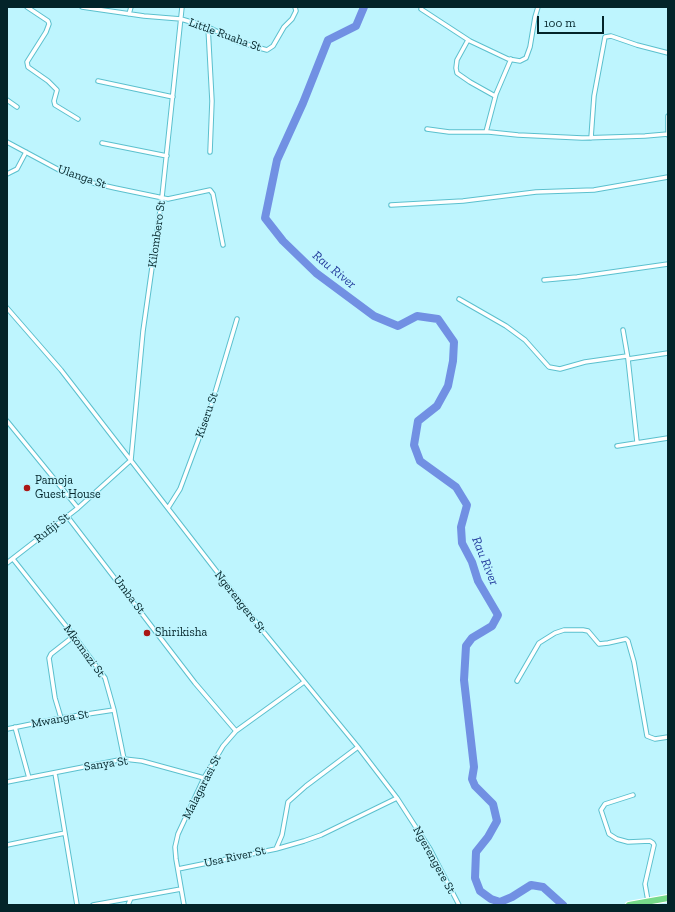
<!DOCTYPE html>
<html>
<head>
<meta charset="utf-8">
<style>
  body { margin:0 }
  #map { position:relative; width:675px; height:912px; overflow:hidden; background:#bef5fe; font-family:"Zilla Slab",serif }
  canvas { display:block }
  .frame { position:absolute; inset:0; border:8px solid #032429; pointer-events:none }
  .scale { position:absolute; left:537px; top:16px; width:67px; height:18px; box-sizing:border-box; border:2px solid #032429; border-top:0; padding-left:5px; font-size:12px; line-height:14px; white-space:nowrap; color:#032429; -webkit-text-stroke:3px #bef5fe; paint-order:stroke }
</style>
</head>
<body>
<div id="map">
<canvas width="675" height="912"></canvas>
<div class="frame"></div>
<div class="scale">100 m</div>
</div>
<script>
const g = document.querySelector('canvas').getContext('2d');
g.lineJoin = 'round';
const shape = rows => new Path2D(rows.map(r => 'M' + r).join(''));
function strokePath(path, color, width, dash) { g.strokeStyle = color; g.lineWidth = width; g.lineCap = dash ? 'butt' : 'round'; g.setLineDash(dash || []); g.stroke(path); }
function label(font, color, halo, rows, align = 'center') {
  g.font = font + ' "Zilla Slab",serif'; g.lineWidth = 3; g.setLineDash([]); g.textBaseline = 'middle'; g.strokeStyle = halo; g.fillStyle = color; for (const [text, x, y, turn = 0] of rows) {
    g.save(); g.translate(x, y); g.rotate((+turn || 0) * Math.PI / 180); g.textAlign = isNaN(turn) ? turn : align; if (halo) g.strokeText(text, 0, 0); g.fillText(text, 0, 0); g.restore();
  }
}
const river = shape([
  [364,7,356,26,328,40,303,103,277,160,265,218,283,241,316,273,374,316,398,326,417,316,438,319,454,342,453,361,448,386,437,406,418,421,414,445,420,461,456,487,467,505,461,527,462,543,472,562,478,581,498,615,492,626,472,638,466,646,464,680,474,767,472,779,475,786,493,804,497,821,488,837,476,852,475,878,480,891,491,899,500,902,512,897,531,885,543,887,563,905]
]);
const minor = shape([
  [27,7,48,21,49,24,46,32,27,62,28,67,48,81,57,90,54,101,55,105,78,119],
  [82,7,144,16,181,19,208,27,238,42,267,50,273,46,284,27,292,19,296,11,295,7],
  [421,9,470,41,508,59,520,61,526,58,530,47,535,17,538,7],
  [129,14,131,7],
  [208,27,212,101,210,152],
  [468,40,457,60,456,68,457,73,470,82,495,96],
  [98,81,173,97],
  [7,100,17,107],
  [427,129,449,132,489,132,518,135,582,138,645,136,668,134],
  [486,132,496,94,511,59],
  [668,135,668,116],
  [591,138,594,96,605,37,611,36,637,45,668,53],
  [7,142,61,171,93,183,115,188,168,199,210,190,213,194,223,245],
  [102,143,167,156],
  [7,174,17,169,26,152],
  [391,205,463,201,536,192,594,190,668,177],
  [544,280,577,277,668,264],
  [459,299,506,326,525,340,549,367,560,369,585,362,627,356],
  [7,308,61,370,262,630,358,747,397,798,430,849,459,905],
  [623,330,628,359,637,442],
  [628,359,668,353],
  [7,421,78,508],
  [617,446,668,438],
  [168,508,180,489,211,406,237,319],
  [67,516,195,683,236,731],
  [13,559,74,636,105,678,114,710,124,759],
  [7,563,78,508,131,460,143,331,162,197,182,7],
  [517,681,539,643,555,633,564,630,583,630,588,631,599,644,608,643,626,639,628,641,634,662,647,736,655,739,668,737],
  [61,718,55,698,49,658,51,654,74,636],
  [15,727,29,778],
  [7,729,61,718,114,710],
  [55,773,77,905],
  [7,782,124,759,142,761,204,778],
  [633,795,605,804,601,810,609,834,617,839,628,842,650,841,653,843,654,845,645,884,648,901],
  [7,845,65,833],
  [276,849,282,835,288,802,306,786,358,747],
  [178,869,276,849,304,841,321,835,397,798],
  [93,905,181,889],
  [128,905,131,898],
  [184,905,176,859,175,847,178,834,204,778,223,746,236,731,304,682]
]);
const trunk = shape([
  [629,905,668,898]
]);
const markers = [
  [27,488,4,"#aa1716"],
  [147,633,4,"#aa1716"]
];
const streetNames = [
  ["Little Ruaha St",225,35,20],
  ["Ulanga St",82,177,19],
  ["Kilombero St",157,234,-82],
  ["Kiseru St",207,415,-71],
  ["Rufiji St",52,528,-38],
  ["Umba St",129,595,53],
  ["Ngerengere St",240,602,52],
  ["Mkomazi St",84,651,54],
  ["Mwanga St",60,719,-10],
  ["Sanya St",106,764,-8],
  ["Malagarasi St",202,787,-63],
  ["Usa River St",235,857,-12],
  ["Ngerengere St",434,860,61]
];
const poiNames = [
  ["Pamoja",35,481],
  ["Guest House",35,495],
  ["Shirikisha",155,633]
];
const waterNames = [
  ["Rau River",334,270,39],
  ["Rau River",485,561,68]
];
strokePath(river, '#7190e3', 8);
strokePath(minor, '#5bc0ce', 5.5);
strokePath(trunk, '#fff', 8);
strokePath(minor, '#fff', 3.5);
strokePath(trunk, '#76da8a', 6);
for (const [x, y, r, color] of markers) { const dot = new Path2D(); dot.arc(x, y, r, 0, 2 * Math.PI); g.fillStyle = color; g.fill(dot); strokePath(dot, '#bef5fe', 1.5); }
label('12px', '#032429', '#bef5fe', streetNames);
label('12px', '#032429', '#bef5fe', poiNames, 'left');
label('italic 13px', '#253e9e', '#bef5fe', waterNames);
</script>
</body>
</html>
